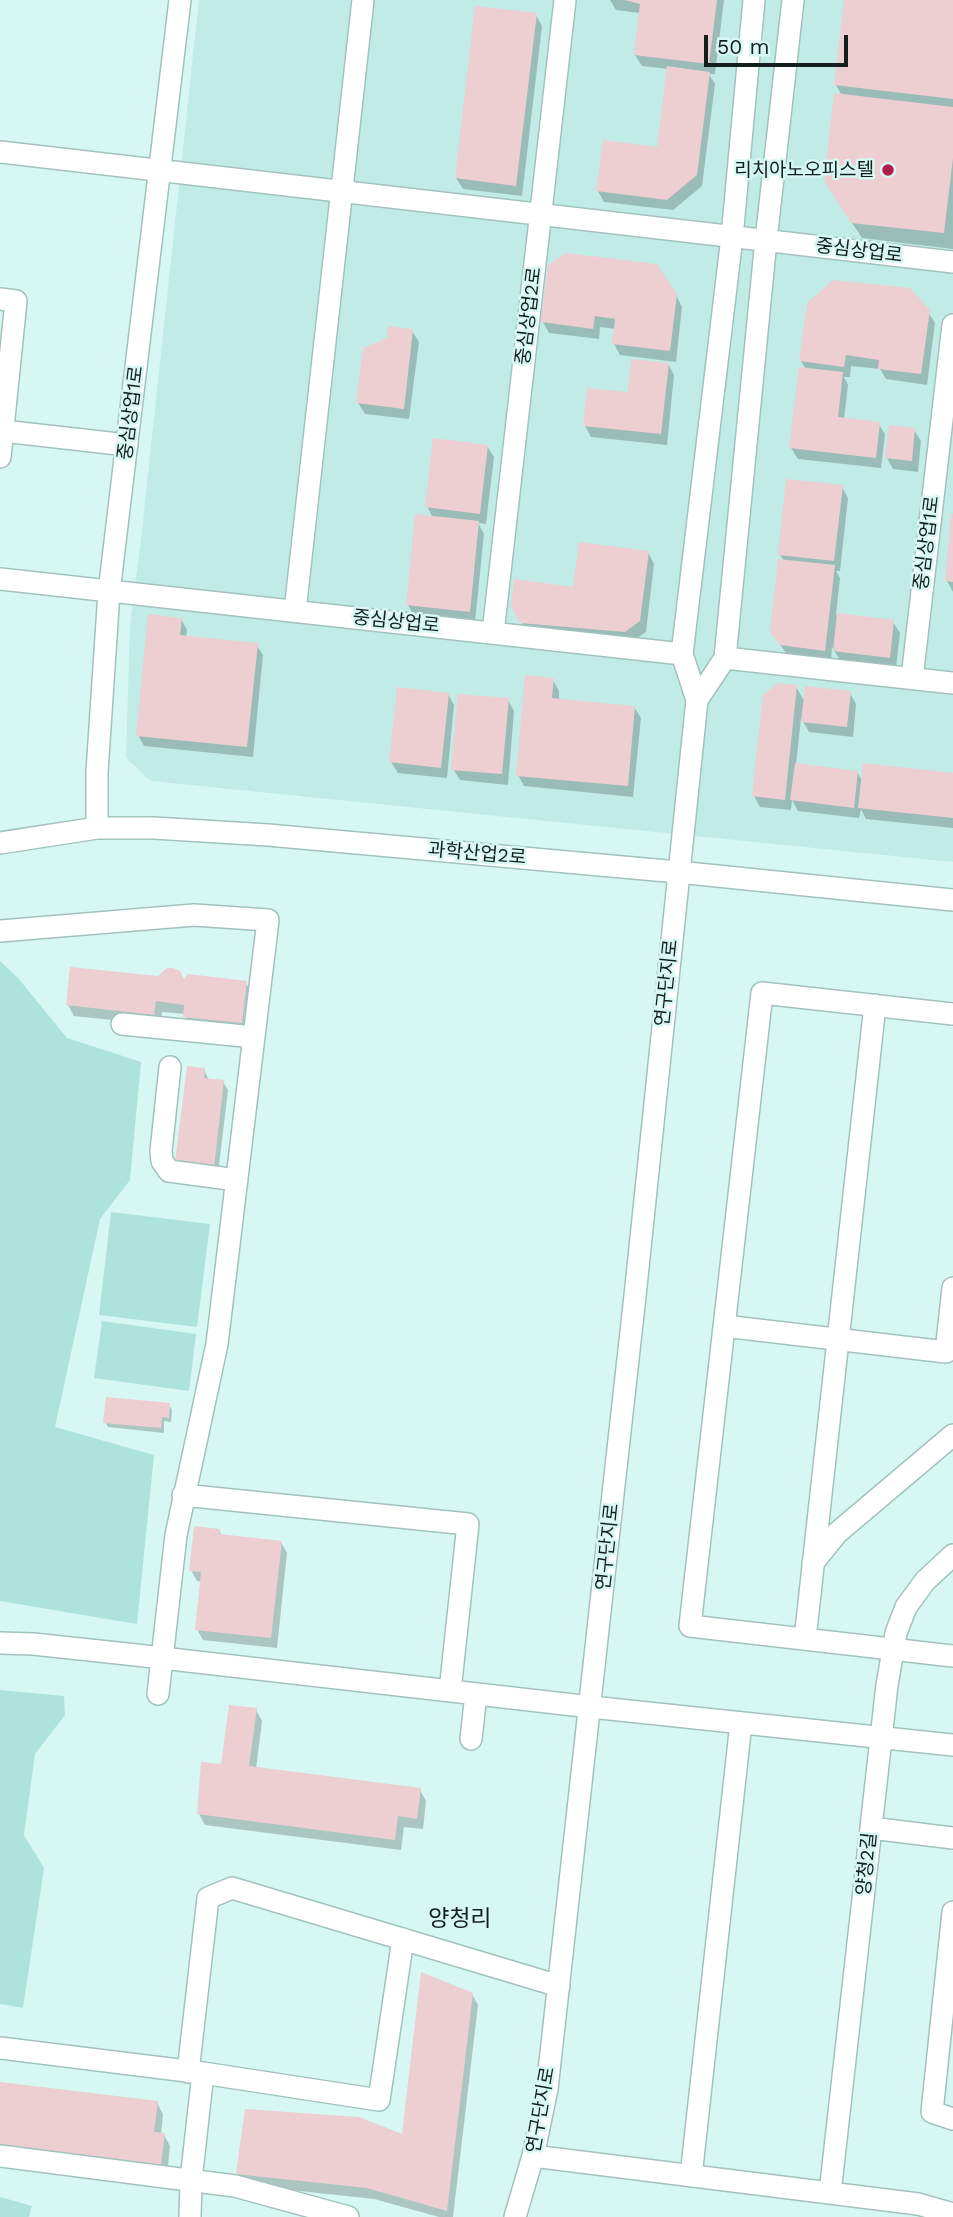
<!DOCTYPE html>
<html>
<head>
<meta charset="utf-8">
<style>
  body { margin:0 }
  #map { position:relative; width:953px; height:2217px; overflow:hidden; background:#d6f7f2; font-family:"Work Sans",sans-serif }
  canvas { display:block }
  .scale { position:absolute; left:704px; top:35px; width:144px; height:32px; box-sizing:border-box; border:4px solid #131f1d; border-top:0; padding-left:9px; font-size:21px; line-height:24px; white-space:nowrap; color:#131f1d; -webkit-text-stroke:5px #d6f7f2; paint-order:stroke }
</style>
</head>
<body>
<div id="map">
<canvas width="953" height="2217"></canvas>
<div class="scale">50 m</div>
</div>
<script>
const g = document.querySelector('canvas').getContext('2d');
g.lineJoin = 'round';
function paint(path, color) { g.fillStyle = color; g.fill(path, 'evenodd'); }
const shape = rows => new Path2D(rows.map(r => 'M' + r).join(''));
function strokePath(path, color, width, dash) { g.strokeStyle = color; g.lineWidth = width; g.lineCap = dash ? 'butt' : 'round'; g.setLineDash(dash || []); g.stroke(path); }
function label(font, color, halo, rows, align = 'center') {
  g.font = font + ' "Work Sans","Noto Sans KR",sans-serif'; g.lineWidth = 5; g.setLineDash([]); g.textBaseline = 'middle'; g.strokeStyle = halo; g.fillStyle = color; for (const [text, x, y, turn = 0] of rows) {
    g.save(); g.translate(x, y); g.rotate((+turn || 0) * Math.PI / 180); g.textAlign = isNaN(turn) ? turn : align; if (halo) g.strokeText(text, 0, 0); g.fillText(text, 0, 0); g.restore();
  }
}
const built = shape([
  [199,0,953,0,953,862,151,781,126,758,130,624,141,539]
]);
const green = shape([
  [0,961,18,978,67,1038,141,1062,130,1180,100,1219,55,1427,154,1455,137,1624,0,1601],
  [111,1212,210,1224,197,1327,99,1315],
  [102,1321,196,1334,189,1391,94,1378],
  [0,1690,64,1696,65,1715,35,1754,24,1835,44,1868,23,2008,0,2004],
  [0,2197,32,2206,29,2217,0,2217]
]);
const shadow = shape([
  [610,0,724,0,715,74,709,74,715,84,702,186,673,210,604,202,598,191,659,149,669,69,642,66,635,55,640,13,616,10],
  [846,0,953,0,953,249,862,238,835,197,842,96,836,85],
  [536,15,542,26,522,196,463,189,456,178],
  [676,295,682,307,676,362,620,355,614,344,616,329,600,327,599,339,549,333,543,322],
  [928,312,935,323,927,385,886,379,880,369,851,366,850,377,844,377,848,385,844,419,878,423,885,434,881,468,798,459,791,448,806,370,801,361],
  [412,331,419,342,409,419,365,414,358,403],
  [668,364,674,375,667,445,591,437,585,426],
  [914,430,921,441,918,472,893,469,887,458],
  [487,446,494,457,486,524,478,523,484,534,475,622,414,616,408,605,433,518,427,506],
  [842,487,848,498,840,571,836,571,840,578,836,615,893,622,900,633,896,668,841,662,832,647,831,661,788,656,779,643,784,561,780,555],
  [953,512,953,592,947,581],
  [648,552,654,564,646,632,631,642,528,633,512,606,575,589],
  [181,619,187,630,186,637,256,644,263,655,253,757,144,746,138,735],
  [553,680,559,691,559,700,634,707,641,718,633,797,524,786,518,775],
  [796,687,805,702,850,693,856,704,853,737,809,732,801,718,796,765,857,772,863,782,953,774,953,828,866,819,861,809,859,818,798,811,792,800,791,810,760,807,754,796],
  [448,694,454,705,447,778,398,773,391,762],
  [508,700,514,711,508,785,460,780,453,769],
  [184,982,246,983,252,994,248,1034,191,1028,185,1014,162,1012,160,1025,74,1016,68,1005],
  [204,1070,209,1080,223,1082,228,1090,218,1174,182,1170],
  [169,1405,172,1410,171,1422,164,1421,164,1433,108,1427,105,1422],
  [219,1530,222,1536,281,1542,287,1553,277,1648,203,1640,197,1629,202,1582,197,1581,191,1570],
  [256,1710,262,1721,256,1769,420,1790,426,1801,423,1829,404,1827,401,1850,205,1825,199,1814],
  [472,1994,478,2005,453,2217,439,2217,374,2199,244,2185,238,2174,403,2137],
  [0,2084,157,2103,163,2114,161,2134,164,2135,170,2146,167,2175,0,2155]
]);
const building = shape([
  [624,0,717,0,709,64,634,55,640,4],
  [844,0,953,0,953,99,834,85],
  [475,6,537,13,516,186,455,178],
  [667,66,710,72,697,175,667,200,596,191,603,140,657,147],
  [834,93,953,107,953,158,944,233,851,223,824,181],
  [566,253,657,264,677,294,670,351,612,344,615,319,595,316,593,329,541,322,548,265],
  [833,280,910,288,930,310,921,374,878,369,879,360,846,355,844,367,799,361,807,303],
  [388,326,413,329,404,409,356,403,363,348,387,338],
  [631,359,669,363,661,434,583,426,587,388,628,392],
  [799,367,843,372,838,417,880,422,876,458,789,448],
  [889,425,915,428,912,461,885,458],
  [433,438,488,445,480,514,425,507],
  [786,479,843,485,834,561,778,555],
  [415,514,479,521,470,612,406,605],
  [951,514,953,514,953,582,945,581],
  [579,542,649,551,640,621,625,632,520,623,511,606,514,579,573,587],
  [778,559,835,565,825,651,780,645,770,632],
  [837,613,894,620,890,658,833,651],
  [148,614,182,618,180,635,258,643,247,747,136,736],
  [525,675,554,678,552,698,635,706,628,786,516,776],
  [778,683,797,685,785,800,752,796,763,695],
  [805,686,851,691,847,727,801,722],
  [397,687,449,693,441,768,389,762],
  [458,694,509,698,502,774,451,770],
  [795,763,858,771,854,808,790,800],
  [863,763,953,773,953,818,858,808],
  [70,967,158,976,167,968,173,968,180,971,184,979,188,974,247,981,242,1023,183,1017,184,1005,156,1001,154,1015,66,1005],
  [187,1066,205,1068,204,1078,224,1080,214,1167,175,1162],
  [106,1397,170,1403,169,1418,162,1417,161,1428,103,1423],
  [194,1526,220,1529,219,1534,282,1541,271,1638,195,1630,201,1572,189,1571],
  [229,1705,257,1708,249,1766,421,1788,417,1819,398,1816,395,1840,197,1814,201,1762,221,1764],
  [421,1972,473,1993,447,2211,367,2188,236,2174,245,2109,359,2117,402,2134],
  [0,2082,158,2101,154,2132,165,2133,161,2165,0,2145]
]);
const minor = shape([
  [0,152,953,262],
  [0,299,16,301,0,457],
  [3,431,127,445],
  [0,579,682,654],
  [295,611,363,0],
  [493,633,565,0],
  [725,658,953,683],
  [912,678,953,325],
  [697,700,725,658,766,240,793,0],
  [97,828,97,772,109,592,180,0],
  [0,843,97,828,154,828,268,835,678,872,953,900],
  [0,931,194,915,268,920,217,1344,176,1535,158,1694],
  [953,1014,762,993,690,1626,953,1656],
  [122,1024,254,1037],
  [170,1067,161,1151,162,1161,169,1171,237,1180],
  [724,1326,946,1352,953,1288],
  [183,1495,468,1524,450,1691],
  [813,1563,837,1533,953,1435],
  [805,1639,875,1005],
  [0,1643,33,1644,127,1654,591,1707,953,1745],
  [471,1739,476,1694],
  [871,1828,953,1838],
  [953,1912,932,2112,953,2119],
  [0,2048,203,2073,379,2100,403,1939],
  [188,2072,208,1898,232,1888,559,1986],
  [0,2156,235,2186,348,2217],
  [533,2156,918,2204,953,2214],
  [691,2176,741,1723],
  [830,2193,887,1685,896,1633,906,1607,925,1581,953,1555],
  [190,2217,191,2180,203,2073],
  [515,2217,533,2156,547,2089,635,1296,697,700,682,654,732,237,754,0]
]);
const markers = [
  [888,170,7,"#af1d4b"]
];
const poiNames = [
  ["리치아노오피스텔",874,170]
];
const streetNames = [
  ["중심상업로",859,251,7],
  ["중심상업2로",529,316,-83],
  ["중심상업1로",131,413,-83],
  ["중심상업1로",927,543,-83],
  ["중심상업로",396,622,6],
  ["과학산업2로",477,854,5],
  ["연구단지로",667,983,-84],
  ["연구단지로",608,1547,-84],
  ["양청2길",867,1864,-84],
  ["연구단지로",541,2110,-80]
];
const quarterNames = [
  ["양청리",460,1919]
];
paint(built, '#c1ece5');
paint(green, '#aee3db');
paint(shadow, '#0003');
paint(building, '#edced2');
strokePath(minor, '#a2c2bd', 24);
strokePath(minor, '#fff', 21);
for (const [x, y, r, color] of markers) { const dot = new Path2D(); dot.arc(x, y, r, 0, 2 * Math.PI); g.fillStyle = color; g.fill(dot); strokePath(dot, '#d6f7f2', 2.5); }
label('19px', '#131f1d', '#d6f7f2', poiNames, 'right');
label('19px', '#131f1d', '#d6f7f2', streetNames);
label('23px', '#131f1d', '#d6f7f2', quarterNames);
</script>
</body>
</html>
